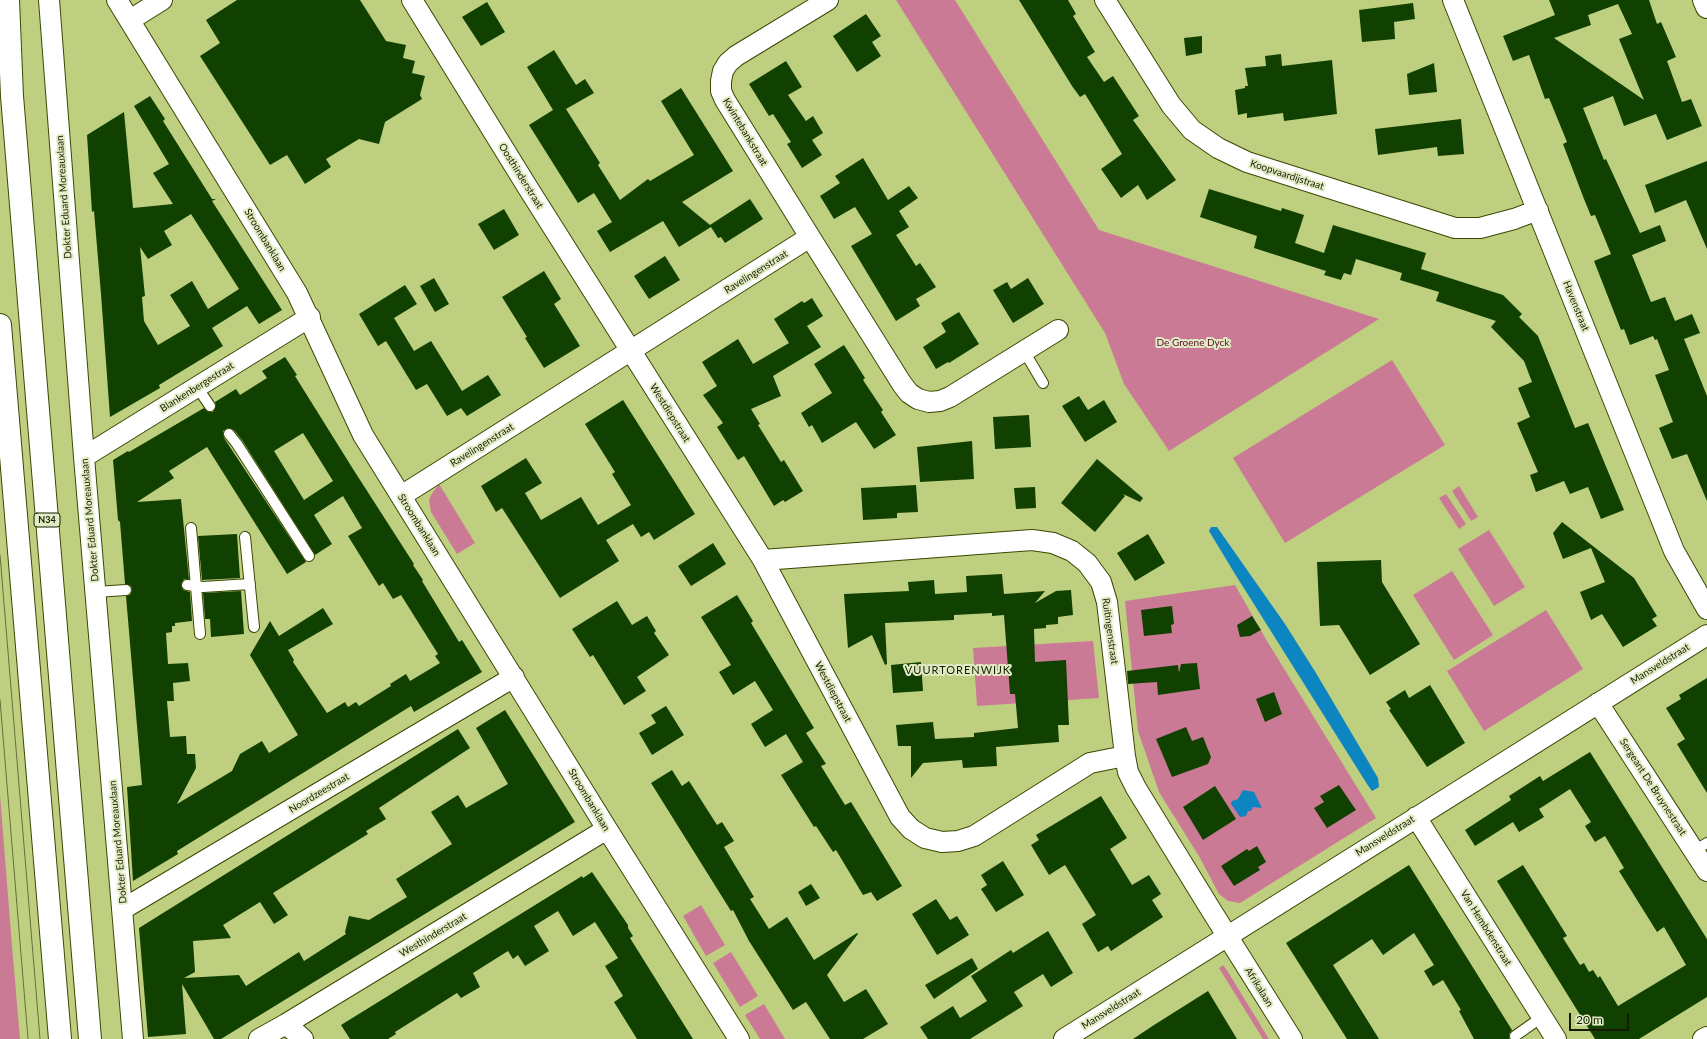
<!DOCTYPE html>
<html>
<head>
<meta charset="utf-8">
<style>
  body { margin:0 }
  #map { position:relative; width:1707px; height:1039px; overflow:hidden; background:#bed07f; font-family:Lato,sans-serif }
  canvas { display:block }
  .scale { position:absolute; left:1569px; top:1013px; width:60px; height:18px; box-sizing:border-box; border:2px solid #171c00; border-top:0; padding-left:5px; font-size:12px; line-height:14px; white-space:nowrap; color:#171c00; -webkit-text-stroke:3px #e2ecc4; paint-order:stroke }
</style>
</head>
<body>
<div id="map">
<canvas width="1707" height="1039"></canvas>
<div class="scale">20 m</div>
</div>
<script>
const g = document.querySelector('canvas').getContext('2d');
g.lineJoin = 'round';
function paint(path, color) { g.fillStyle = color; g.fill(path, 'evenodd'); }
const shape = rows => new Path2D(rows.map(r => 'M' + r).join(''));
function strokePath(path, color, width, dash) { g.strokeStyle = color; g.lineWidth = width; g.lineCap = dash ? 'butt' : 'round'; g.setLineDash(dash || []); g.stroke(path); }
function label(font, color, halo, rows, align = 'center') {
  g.font = font + ' Lato,sans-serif'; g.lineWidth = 4; g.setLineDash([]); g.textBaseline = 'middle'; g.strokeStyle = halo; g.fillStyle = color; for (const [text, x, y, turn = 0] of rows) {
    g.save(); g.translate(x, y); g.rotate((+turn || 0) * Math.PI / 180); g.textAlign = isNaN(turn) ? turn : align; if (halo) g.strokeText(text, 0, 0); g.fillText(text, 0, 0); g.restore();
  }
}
const green = shape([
  [896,0,955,0,1099,230,1379,319,1169,451,1124,384,1105,333],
  [1392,360,1445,445,1285,543,1233,458],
  [439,484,475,543,457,554,431,512,429,500,431,495],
  [1459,486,1478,517,1471,521,1452,491],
  [1446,494,1466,524,1459,529,1439,498],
  [1489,530,1525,587,1494,606,1458,549],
  [1452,571,1493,635,1454,660,1413,595],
  [1235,585,1267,641,1376,818,1240,903,1228,901,1219,894,1200,858,1159,792,1138,731,1125,601],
  [1546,610,1583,669,1484,731,1447,671],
  [1093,641,1099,698,977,706,973,648],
  [0,795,12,946,20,1039,0,1039],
  [701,905,725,945,706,956,683,916],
  [731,952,758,996,740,1007,713,963],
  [1223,965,1228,972,1269,1039,1263,1039,1219,968],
  [764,1004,785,1039,760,1039,745,1015]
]);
const water = shape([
  [1211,527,1217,527,1285,624,1316,673,1378,778,1379,787,1372,791,1367,784,1235,574,1209,531],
  [1243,790,1254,792,1262,808,1253,807,1251,811,1248,811,1246,816,1240,817,1231,804,1232,801,1238,799]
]);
const building = shape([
  [237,0,360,0,386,41,406,45,403,58,415,61,412,73,425,76,420,95,422,99,385,122,379,144,359,139,326,159,331,167,305,184,287,155,270,165,200,56,220,43,206,20],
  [1019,0,1068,0,1076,14,1073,16,1095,52,1087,57,1104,82,1113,76,1139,116,1133,120,1176,180,1147,200,1138,185,1121,198,1101,169,1122,154,1085,94,1080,97,1072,86],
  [1549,0,1649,0,1657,24,1661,22,1676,57,1667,61,1682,102,1691,99,1702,126,1667,140,1656,114,1624,126,1613,96,1583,108,1604,160,1606,159,1640,233,1660,225,1666,241,1632,255,1651,302,1665,297,1675,321,1692,314,1700,333,1684,339,1707,396,1707,501,1687,454,1672,459,1659,428,1673,422,1655,375,1669,370,1657,339,1655,340,1653,336,1630,345,1624,329,1621,330,1594,261,1611,254,1595,215,1591,216,1584,199,1563,144,1567,142,1549,98,1545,99,1529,55,1513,61,1503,36,1555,15],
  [1618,4,1632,34,1619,39,1644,100,1554,38,1591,25,1588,15],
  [487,2,505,32,481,46,462,17],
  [1413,3,1415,19,1394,22,1395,39,1362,42,1359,10],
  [866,14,881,36,872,42,881,56,857,72,833,36],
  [1202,36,1202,53,1186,56,1184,38],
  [554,50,576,85,585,79,594,93,566,109,600,163,598,165,620,200,648,179,650,181,694,155,661,101,681,88,733,171,682,202,710,225,750,199,763,219,725,243,721,237,718,238,711,227,679,247,663,221,610,252,597,231,612,222,594,193,578,203,529,125,553,110,527,67],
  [1281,54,1282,66,1332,60,1337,114,1284,121,1283,113,1247,118,1247,113,1238,115,1235,90,1245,88,1245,86,1248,86,1245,68,1266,66,1265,56],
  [786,61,802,87,788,95,806,121,813,116,823,133,812,140,822,155,802,168,787,144,791,142,773,114,769,116,749,84],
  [1434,63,1437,92,1409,95,1407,74],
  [150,96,165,119,163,121,212,199,216,199,212,201,282,310,259,324,247,306,212,328,223,346,159,385,160,388,110,417,101,294,94,211,92,212,87,135,124,112,133,208,173,204,153,173,169,164,134,106],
  [191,214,239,289,208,309,192,281,170,295,190,326,158,345,144,321,142,297,145,296,140,247,148,259,172,245,164,231],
  [1461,119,1464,154,1438,156,1437,147,1378,155,1375,129],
  [863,158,888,200,909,186,918,198,899,211,909,227,896,235,916,266,920,263,936,287,916,299,920,306,896,321,851,246,872,234,855,207,834,219,820,196,840,183,835,176],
  [1707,161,1707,249,1686,200,1655,213,1645,185],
  [1209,189,1281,211,1282,208,1304,215,1295,243,1324,253,1333,225,1426,253,1421,269,1503,295,1522,314,1519,317,1538,336,1575,428,1588,423,1624,510,1601,519,1588,487,1570,494,1564,481,1536,492,1530,475,1538,472,1517,423,1530,417,1518,388,1532,382,1524,361,1491,327,1496,321,1436,301,1439,292,1400,280,1402,273,1356,259,1351,275,1344,273,1341,280,1324,275,1326,271,1254,248,1257,236,1200,217],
  [504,209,519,235,494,250,478,224],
  [665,256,680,280,649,299,634,276],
  [544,271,561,299,554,304,580,346,544,368,525,338,527,337,502,297],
  [434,278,449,304,435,312,420,286],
  [1028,278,1044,304,1013,323,993,290,1007,282,1011,289],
  [405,285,417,304,394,318,414,351,431,341,462,391,488,375,501,395,467,416,461,408,447,416,427,384,416,390,386,341,378,346,359,314],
  [812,298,823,316,807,326,821,347,773,376,781,396,751,409,760,424,758,425,781,462,784,460,803,491,785,502,783,500,774,506,744,456,738,460,717,427,723,423,703,395,717,386,702,362,738,339,753,364,789,343,774,319,802,301,804,303],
  [959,312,979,344,949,363,948,362,936,369,923,347,946,332,941,323],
  [844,345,865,378,863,380,883,410,881,412,896,435,874,449,856,422,822,443,812,425,809,427,801,413,832,393,814,364],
  [285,357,297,375,295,376,353,469,414,564,413,565,423,580,422,581,459,642,462,640,482,672,414,712,411,706,177,851,178,854,133,881,127,787,142,785,126,596,130,595,132,590,131,586,125,584,120,522,118,520,113,460,128,451,129,452,204,408,208,412,213,412,216,406,215,402,236,389,240,395,267,378,262,371],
  [228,428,234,430,242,440,315,555,332,544,314,515,343,496,362,528,348,536,379,586,383,583,393,599,401,595,438,654,435,656,440,663,410,681,406,674,390,684,391,686,359,706,356,702,348,707,345,702,327,713,293,662,294,660,288,650,333,624,323,608,279,636,270,621,250,655,298,735,269,753,262,741,240,754,232,771,177,804,196,768,195,754,187,754,186,736,170,737,167,701,174,701,173,683,190,681,188,663,168,664,166,633,172,632,172,626,175,626,175,623,192,621,190,592,183,590,181,585,184,579,189,579,181,499,137,502,174,478,169,471,207,447,287,574,306,562,224,438,223,431],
  [303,433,333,481,304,500,274,451],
  [1079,396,1088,410,1104,400,1117,422,1085,442,1062,406],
  [623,400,695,514,654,540,649,532,641,537,633,524,606,540,619,561,560,598,502,508,496,512,481,486,526,458,542,483,525,493,541,520,581,497,598,525,631,505,612,474,615,472,585,424],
  [1029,415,1031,447,995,449,993,417],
  [972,441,974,479,920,482,917,447],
  [1097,459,1143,498,1140,502,1123,494,1125,496,1095,532,1061,503],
  [916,485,918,512,897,513,897,518,863,520,861,488],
  [1035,487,1036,508,1016,509,1014,488],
  [1562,522,1634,578,1657,616,1652,619,1657,626,1623,647,1602,614,1591,620,1580,592,1605,582,1591,548,1563,559,1553,533],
  [237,534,240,578,202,580,198,536],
  [1148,534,1165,563,1135,581,1117,553],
  [713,543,726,564,691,586,678,566],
  [1381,560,1382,582,1420,644,1370,675,1339,625,1320,626,1317,562],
  [1002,574,1004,594,1045,591,1035,603,1056,591,1071,590,1073,615,1058,617,1058,624,1046,625,1046,628,1034,629,1035,662,1066,660,1069,725,1058,725,1059,742,996,747,997,766,963,768,962,760,923,763,911,778,911,746,898,746,896,725,933,722,935,739,974,737,974,733,1018,728,1015,694,1010,694,1004,615,992,616,992,613,954,615,954,620,885,623,887,664,885,665,872,635,848,648,844,594,909,591,908,582,934,580,935,594,967,592,966,576],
  [241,591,244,634,211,637,210,619,205,619,203,593],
  [737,595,753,621,751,623,814,728,806,733,826,764,821,766,845,805,851,802,902,886,877,901,871,892,863,895,836,850,833,852,816,826,814,827,781,775,803,762,786,734,765,747,751,724,773,710,755,681,733,695,719,672,731,665,701,617],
  [617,601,632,625,647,616,656,631,654,633,669,655,637,677,646,691,624,705,593,655,590,657,572,629],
  [1172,606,1174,624,1171,625,1172,633,1144,636,1141,610],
  [1252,616,1261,630,1250,636,1240,637,1237,625],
  [921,662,923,691,893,693,891,665],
  [1197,663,1200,689,1158,695,1157,682,1128,684,1127,671,1178,665,1179,673,1181,664],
  [1707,678,1707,793,1677,744,1685,739,1666,708,1681,699,1679,695],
  [1430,685,1465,743,1427,767,1389,710,1391,709,1386,702,1405,690,1409,698],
  [1274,692,1282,714,1265,722,1256,699],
  [666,706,684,735,652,755,639,733,656,723,651,715],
  [505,710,575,822,221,1039,214,1039,182,984,186,1034,148,1037,139,928,458,729,470,748,379,808,386,819,366,831,368,834,273,893,288,915,274,924,260,902,223,925,231,938,193,941,195,972,184,978,239,975,246,986,299,952,304,961,346,934,345,932,349,916,369,920,407,897,396,879,452,844,431,812,458,795,466,808,508,784,476,728],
  [1186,727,1192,741,1203,737,1211,757,1208,764,1172,777,1156,739],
  [1590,752,1707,939,1707,997,1639,1039,1595,1039,1497,881,1523,865,1567,936,1563,938,1580,965,1584,963,1589,972,1593,970,1598,978,1600,976,1618,1006,1686,965,1664,927,1657,932,1619,871,1624,868,1605,836,1595,842,1585,826,1591,822,1570,789,1539,809,1544,817,1519,832,1513,822,1475,846,1465,830,1511,800,1509,796,1540,776,1543,781],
  [672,770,682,786,689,781,717,825,722,822,734,841,724,847,754,897,750,899,769,929,787,917,814,960,857,933,858,934,827,975,844,1002,866,989,888,1024,863,1039,830,1039,806,1002,793,1010,749,941,733,910,731,911,651,783],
  [1339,785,1356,810,1327,828,1314,808,1324,802,1320,796],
  [1215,786,1236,819,1203,840,1183,807],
  [1101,796,1127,838,1110,849,1132,885,1149,875,1161,894,1152,900,1163,917,1111,951,1108,946,1098,952,1082,924,1096,915,1065,865,1049,875,1031,845,1039,840,1036,835],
  [1257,846,1266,862,1258,867,1260,870,1234,886,1221,866,1247,849,1249,851],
  [1003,861,1024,895,996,912,981,889,987,885,981,875],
  [1409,865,1512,1030,1509,1034,1509,1039,1474,1039,1459,1011,1461,1010,1443,980,1433,986,1424,971,1434,965,1414,933,1383,955,1372,939,1333,965,1379,1039,1347,1039,1286,943],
  [592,872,628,925,628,928,633,936,630,938,693,1039,637,1039,614,1002,623,996,605,966,618,958,595,922,573,936,558,911,534,926,549,951,525,966,518,955,513,959,508,951,473,973,480,987,461,998,457,993,395,1032,396,1034,388,1039,350,1039,341,1025,582,876,583,878],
  [811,884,820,898,806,906,798,892],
  [936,899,950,920,957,916,969,935,937,955,912,914],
  [1048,931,1073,973,1051,987,1043,974,1014,992,1023,1006,970,1039,928,1039,920,1027,953,1006,960,1018,987,1001,971,976,1011,950,1013,953],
  [972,958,978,969,934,999,925,985],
  [1208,991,1237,1039,1133,1039,1154,1025]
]);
const lane = shape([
  [1024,351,1043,383],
  [197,387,210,406],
  [229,434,237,444,309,556],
  [191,528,200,634],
  [245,537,254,627],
  [187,585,203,587,250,584],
  [96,592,126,590],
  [1694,851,1707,843],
  [1515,1036,1542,1017]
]);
const street = shape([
  [49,0,84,457,133,1039],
  [117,0,297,293,363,435,607,829,739,1039],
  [412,0,528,188,763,560,900,817,911,829,925,838,942,842,958,841,974,836,1090,763,1125,756],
  [1105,0,1171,105,1192,130,1218,148,1247,162,1455,228,1480,228,1514,219,1538,210],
  [1453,0,1674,551,1707,609],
  [130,20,162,0],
  [810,237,725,100,721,91,721,81,723,71,728,63,736,56,828,0],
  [84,457,310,317],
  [401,496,810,237,902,384,909,393,918,399,929,402,940,401,950,397,1058,330],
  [763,560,1032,540,1053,543,1072,551,1087,563,1101,582,1107,602,1125,756,1128,772,1136,788,1211,910,1292,1039],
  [1598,703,1707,871],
  [1416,817,1556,1039],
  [123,909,514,677],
  [286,1024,303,1039],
  [259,1039,286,1024,607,829],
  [1064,1039,1707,635],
  [1703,1039,1707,1037]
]);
const secondary = shape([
  [1704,0,1707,7]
]);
const primary = shape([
  [8,0,12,96,90,1039],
  [0,325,60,1039]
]);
const tram = shape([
  [0,555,40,1039],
  [0,700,28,1039]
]);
const shields = [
  [47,520,26]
];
const shieldNames = [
  ["N34",47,520]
];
const streetNames = [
  ["Kwintebankstraat",745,132,59],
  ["Koopvaardijstraat",1287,175,18],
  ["Oosthinderstraat",521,176,58],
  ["Dokter Eduard Moreauxlaan",64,197,-94],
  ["Stroombanklaan",265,240,59],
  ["Ravelingenstraat",756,272,-32],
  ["Havenstraat",1576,306,68],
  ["Blankenbergestraat",197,387,-32],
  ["Westdiepstraat",670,413,58],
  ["Ravelingenstraat",482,445,-32],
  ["Dokter Eduard Moreauxlaan",90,520,-95],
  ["Stroombanklaan",419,525,58],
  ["Ruitingenstraat",1110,631,82],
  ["Mansveldstraat",1660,664,-32],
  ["Westdiepstraat",833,692,62],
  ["Sergeant De Bruynestraat",1653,787,57],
  ["Noordzeestraat",319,793,-31],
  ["Stroombanklaan",589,800,59],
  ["Mansveldstraat",1385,836,-32],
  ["Dokter Eduard Moreauxlaan",118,842,-95],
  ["Van Hembdenstraat",1486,928,58],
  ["Westhinderstraat",433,935,-31],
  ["Afrikalaan",1259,987,58],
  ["Mansveldstraat",1111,1009,-32]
];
const parkNames = [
  ["De Groene Dyck",1193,343]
];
const neighbourhoodNames = [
  ["VUURTORENWIJK",958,670]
];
paint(green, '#cb7a95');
paint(water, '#0c85c0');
paint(building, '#114100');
strokePath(lane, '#3c4703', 12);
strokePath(street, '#3c4703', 22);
strokePath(secondary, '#3c4703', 24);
strokePath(primary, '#3c4703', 24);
strokePath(lane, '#fff', 10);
strokePath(street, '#fff', 20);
strokePath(secondary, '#fff', 22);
strokePath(primary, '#fff', 22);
strokePath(tram, '#646f3b', 1);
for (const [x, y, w] of shields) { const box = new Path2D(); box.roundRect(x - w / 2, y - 7, w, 14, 3); g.fillStyle = '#e2ecc4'; g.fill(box); strokePath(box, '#171c00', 1); }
label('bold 9px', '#171c00', null, shieldNames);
label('10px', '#171c00', '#e2ecc4', streetNames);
label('10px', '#5a0a2f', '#e2ecc4', parkNames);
g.letterSpacing = '1px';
label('11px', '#171c00', '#e2ecc4', neighbourhoodNames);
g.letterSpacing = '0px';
</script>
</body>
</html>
